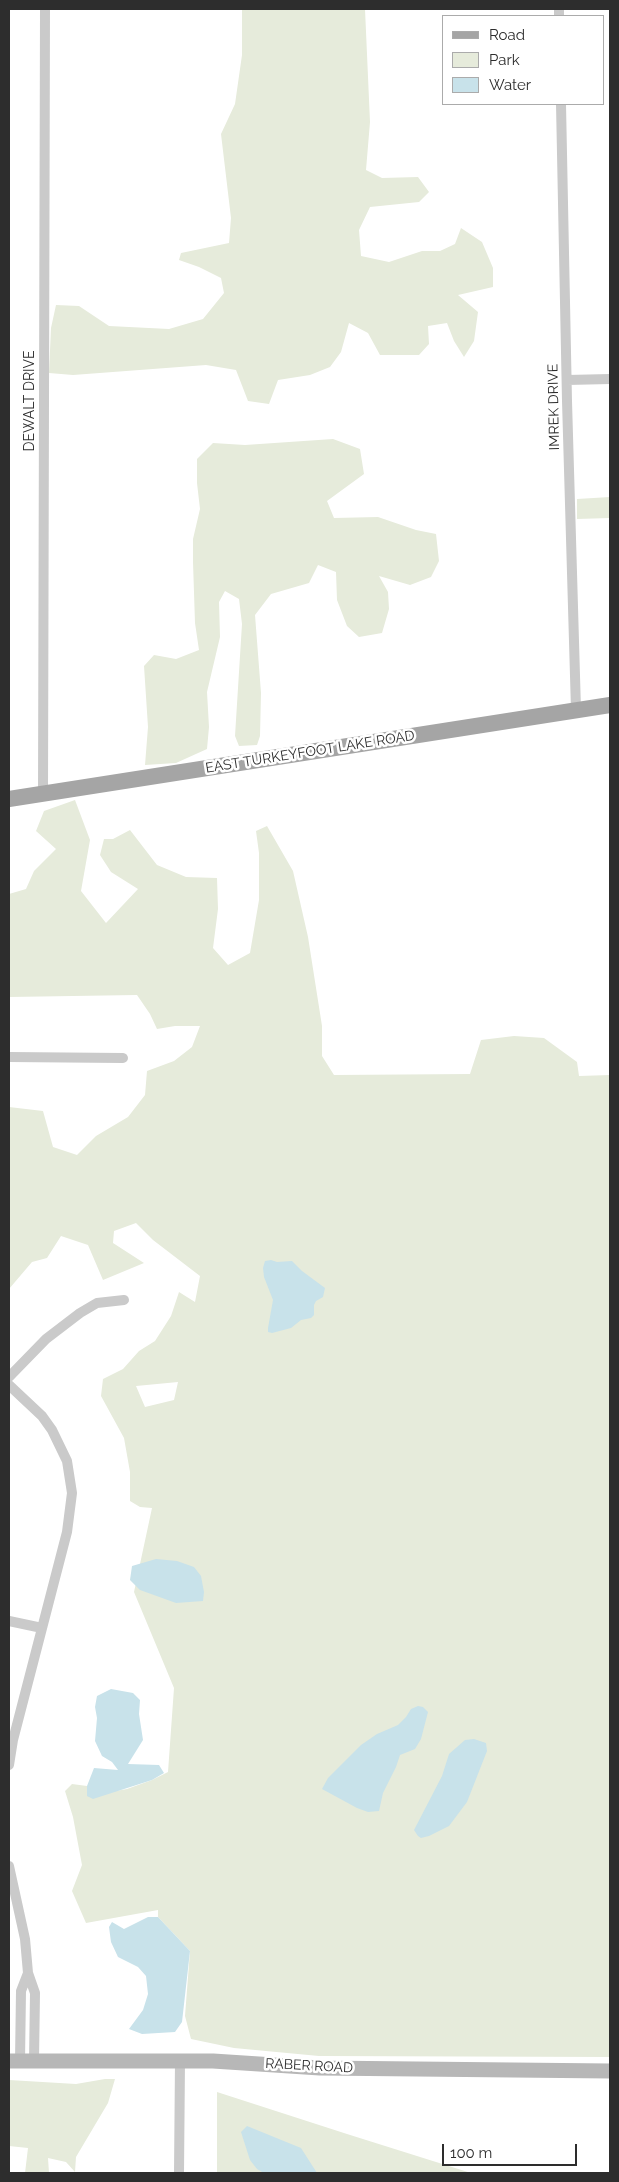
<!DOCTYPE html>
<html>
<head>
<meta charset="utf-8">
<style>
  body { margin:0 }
  #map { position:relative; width:619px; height:2182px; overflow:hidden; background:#fff; font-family:Raleway,sans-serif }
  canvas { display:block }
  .frame { position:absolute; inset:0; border:10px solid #2d2d2d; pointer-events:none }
  .legend { position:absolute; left:442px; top:15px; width:162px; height:90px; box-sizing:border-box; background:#fff; border:1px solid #ababab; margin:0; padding:6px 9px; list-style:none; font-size:15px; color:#2d2d2d }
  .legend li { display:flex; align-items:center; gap:10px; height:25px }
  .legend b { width:25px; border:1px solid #ababab }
  .scale { position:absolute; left:442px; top:2144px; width:135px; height:22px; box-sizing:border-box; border:2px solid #2d2d2d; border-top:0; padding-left:6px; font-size:15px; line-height:18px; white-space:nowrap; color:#2d2d2d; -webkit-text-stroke:4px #fff; paint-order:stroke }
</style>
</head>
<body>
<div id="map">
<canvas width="619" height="2182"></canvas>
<div class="frame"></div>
<ul class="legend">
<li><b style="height:6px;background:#a5a5a5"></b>Road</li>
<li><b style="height:14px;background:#e6ebdb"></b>Park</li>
<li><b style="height:14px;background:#c8e2ea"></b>Water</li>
</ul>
<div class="scale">100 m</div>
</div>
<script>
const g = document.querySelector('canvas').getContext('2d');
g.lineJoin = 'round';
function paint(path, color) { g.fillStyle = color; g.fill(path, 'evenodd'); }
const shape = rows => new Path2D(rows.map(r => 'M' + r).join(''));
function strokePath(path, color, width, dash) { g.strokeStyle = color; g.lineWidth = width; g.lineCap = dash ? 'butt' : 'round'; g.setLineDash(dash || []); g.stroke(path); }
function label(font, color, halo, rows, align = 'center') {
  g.font = font + ' Raleway,sans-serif'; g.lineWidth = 5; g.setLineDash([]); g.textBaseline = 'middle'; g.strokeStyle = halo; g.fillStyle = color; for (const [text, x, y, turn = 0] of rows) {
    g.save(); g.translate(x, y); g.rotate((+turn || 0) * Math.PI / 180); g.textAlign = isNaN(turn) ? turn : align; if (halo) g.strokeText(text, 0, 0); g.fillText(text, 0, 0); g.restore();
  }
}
const green = shape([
  [242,9,365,9,370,122,366,170,382,178,418,177,429,192,419,202,370,207,359,230,361,256,389,262,422,251,440,251,455,244,461,228,482,242,493,268,493,287,458,295,478,312,474,341,464,357,454,341,447,323,428,326,429,344,419,355,380,355,368,333,349,323,341,352,330,367,310,375,278,380,269,404,248,401,236,370,206,365,73,375,49,373,51,328,56,305,79,306,109,326,169,329,203,319,224,293,221,278,199,267,179,260,181,253,229,243,231,218,221,134,235,104,242,55],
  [333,439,360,449,364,474,327,501,334,518,378,517,416,530,436,534,439,561,431,577,410,585,379,576,388,592,389,609,382,633,359,637,347,626,337,600,336,572,318,565,309,583,271,594,255,615,261,693,260,736,257,745,239,746,235,736,242,624,239,599,225,591,219,602,220,637,207,692,209,727,207,749,176,763,145,765,148,727,144,666,154,655,176,659,199,650,195,623,193,562,193,539,200,509,197,483,197,459,213,443,245,445],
  [610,497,610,518,577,519,577,499],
  [75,800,90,840,81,891,106,923,138,889,111,872,100,855,104,839,113,839,130,830,157,865,186,877,217,878,218,909,213,948,228,965,250,953,259,900,259,853,256,831,267,826,293,871,308,937,322,1026,322,1056,334,1075,470,1074,481,1040,514,1036,544,1038,577,1062,579,1076,610,1075,610,2057,319,2056,234,2048,191,2039,185,2016,190,1951,158,1917,158,1910,86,1923,72,1891,82,1865,73,1817,65,1791,72,1784,87,1786,87,1796,127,1789,152,1780,168,1772,174,1688,134,1592,152,1508,140,1507,130,1501,130,1472,124,1438,101,1396,103,1379,123,1369,139,1351,155,1341,171,1316,179,1292,195,1302,200,1276,153,1240,136,1223,114,1231,113,1243,144,1263,103,1280,88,1245,61,1236,47,1258,32,1262,9,1289,9,1107,43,1111,53,1147,77,1155,96,1136,128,1117,145,1095,147,1071,174,1061,192,1047,200,1026,175,1026,157,1029,150,1014,137,995,9,997,9,894,26,889,34,871,56,849,36,831,44,811],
  [178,1382,174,1400,145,1407,136,1386],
  [105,2079,115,2079,108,2103,76,2157,75,2172,66,2162,48,2158,49,2173,25,2173,28,2148,9,2146,9,2080,76,2084],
  [217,2092,347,2134,471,2173,217,2173]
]);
const water = shape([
  [271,1260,277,1262,292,1261,302,1271,325,1288,323,1297,316,1301,314,1305,314,1315,311,1318,301,1320,291,1328,272,1333,268,1332,268,1328,273,1300,264,1277,263,1268,265,1261],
  [156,1559,177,1561,194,1567,201,1576,204,1592,203,1601,176,1603,140,1590,130,1580,132,1566],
  [111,1689,133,1693,140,1700,139,1714,143,1740,128,1764,159,1765,164,1773,152,1780,93,1799,87,1796,87,1786,94,1768,118,1770,112,1762,102,1756,95,1741,97,1718,95,1707,97,1696],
  [418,1706,423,1707,428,1712,421,1739,415,1749,400,1755,396,1767,383,1793,379,1811,368,1812,357,1808,322,1789,328,1778,361,1745,377,1734,398,1725,406,1717,411,1709],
  [474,1739,486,1743,487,1751,467,1802,449,1826,429,1836,421,1838,418,1836,414,1830,442,1776,449,1754,465,1740],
  [148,1917,158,1917,190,1951,182,2022,175,2032,142,2034,129,2029,143,2010,148,1994,146,1976,138,1967,118,1957,111,1942,109,1927,112,1922,124,1929],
  [247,2126,301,2148,317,2173,264,2173,257,2169,250,2160,241,2132]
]);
const street = shape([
  [559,9,559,16],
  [561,104,567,401,576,710],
  [567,380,610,379],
  [43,793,45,9],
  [9,1057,123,1058],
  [9,1377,46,1339,80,1313,97,1303,124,1300],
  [9,1385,42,1416,52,1430,67,1461,72,1493,67,1532,13,1740,9,1765],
  [9,1621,42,1628],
  [9,1866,25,1939,28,1973,35,1993,34,2061],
  [20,2061,21,1991,28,1973],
  [179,2173,180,2061]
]);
const secondary = shape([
  [9,2061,213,2061,320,2068,610,2071]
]);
const primary = shape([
  [9,799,610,705]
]);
const streetNames = [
  ["DEWALT DRIVE",30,401,-90],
  ["IMREK DRIVE",554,407,-91],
  ["EAST TURKEYFOOT LAKE ROAD",310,752,-9],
  ["RABER ROAD",309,2066,3]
];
paint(green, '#e6ebdb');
paint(water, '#c8e2ea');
strokePath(street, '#cacaca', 10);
strokePath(secondary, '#b7b7b7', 15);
strokePath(primary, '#a5a5a5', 16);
label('14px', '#2d2d2d', '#fff', streetNames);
</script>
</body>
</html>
